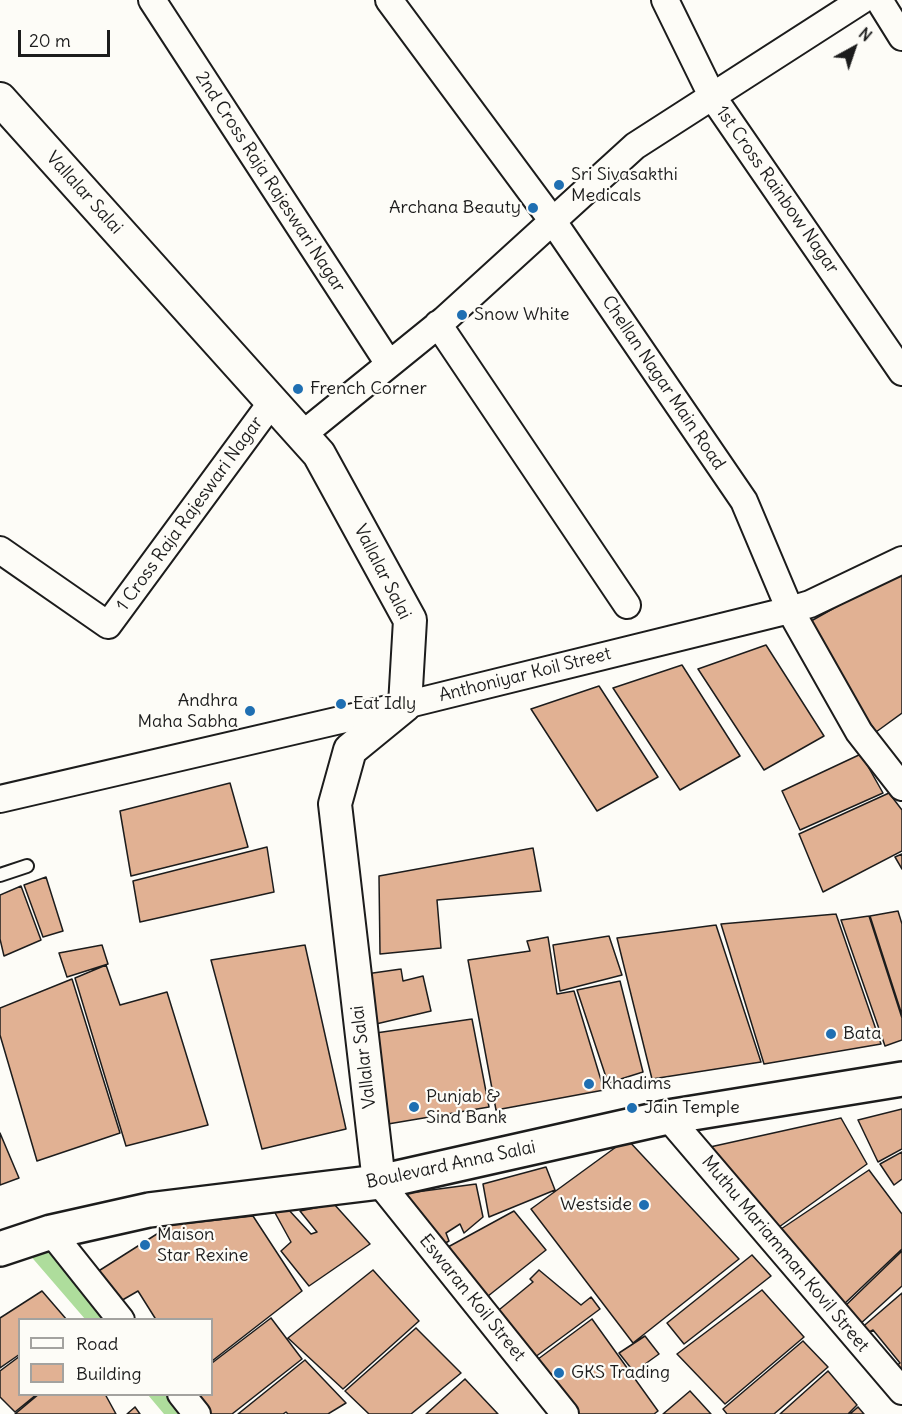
<!DOCTYPE html>
<html>
<head>
<meta charset="utf-8">
<style>
  body { margin:0 }
  #map { position:relative; width:902px; height:1414px; overflow:hidden; background:#fdfcf7; font-family:Delius,sans-serif }
  canvas { display:block }
  .legend { position:absolute; left:18px; top:1318px; width:195px; height:78px; box-sizing:border-box; background:#fdfcf7; border:2px solid #a3a29f; margin:0; padding:8px 10px; list-style:none; font-size:18px; color:#1c1c1c }
  .legend li { display:flex; align-items:center; gap:12px; height:30px }
  .legend b { width:30px; border:2px solid #a3a29f }
  .north { position:absolute; left:824px; top:18px; width:60px; height:60px; -webkit-text-stroke:4px #fdfcf7; paint-order:stroke; rotate:40deg; font-size:16px; font-weight:700; line-height:24px; text-align:center; color:#1c1c1c }
  .north::after { content:''; display:block; margin:auto; width:21px; height:27px; background:#1c1c1c; clip-path:polygon(50% 0,100% 100%,50% 72%,0 100%) }
  .scale { position:absolute; left:18px; top:30px; width:92px; height:27px; box-sizing:border-box; border:3px solid #1c1c1c; border-top:0; padding-left:8px; font-size:18px; line-height:21px; white-space:nowrap; color:#1c1c1c; -webkit-text-stroke:4px #fdfcf7; paint-order:stroke }
</style>
</head>
<body>
<div id="map">
<canvas width="902" height="1414"></canvas>
<ul class="legend">
<li><b style="height:8px;background:#fdfcf7"></b>Road</li>
<li><b style="height:16px;background:#e1b193"></b>Building</li>
</ul>
<div class="north">N</div>
<div class="scale">20 m</div>
</div>
<script>
const g = document.querySelector('canvas').getContext('2d');
g.lineJoin = 'round';
function paint(path, color) { g.fillStyle = color; g.fill(path, 'evenodd'); }
const shape = rows => new Path2D(rows.map(r => 'M' + r).join(''));
function strokePath(path, color, width, dash) { g.strokeStyle = color; g.lineWidth = width; g.lineCap = dash ? 'butt' : 'round'; g.setLineDash(dash || []); g.stroke(path); }
function label(font, color, halo, rows, align = 'center') {
  g.font = font + ' Delius,sans-serif'; g.lineWidth = 4.5; g.setLineDash([]); g.textBaseline = 'middle'; g.strokeStyle = halo; g.fillStyle = color; for (const [text, x, y, turn = 0] of rows) {
    g.save(); g.translate(x, y); g.rotate((+turn || 0) * Math.PI / 180); g.textAlign = isNaN(turn) ? turn : align; if (halo) g.strokeText(text, 0, 0); g.fillText(text, 0, 0); g.restore();
  }
}
const green = shape([
  [51,1236,116,1319,85,1319,22,1246],
  [148,1395,175,1395,190,1414,164,1414]
]);
const building = shape([
  [902,570,902,713,876,732,804,625,902,570],
  [766,645,824,736,764,770,698,669,766,645],
  [682,665,740,756,680,790,613,688,682,665],
  [599,686,658,777,597,811,531,709,599,686],
  [861,754,883,793,800,830,782,791,861,754],
  [230,783,248,847,131,876,120,811,230,783],
  [889,793,902,810,902,851,823,892,799,834,889,793],
  [267,847,274,892,140,922,133,881,267,847],
  [533,848,541,891,437,900,441,948,380,954,379,876,533,848],
  [902,854,902,869,895,857,902,854],
  [46,877,63,931,43,937,24,885,46,877],
  [21,886,41,940,4,956,0,939,0,895,21,886],
  [898,911,902,924,902,1015,870,916,898,911],
  [836,914,881,1044,764,1064,721,924,836,914],
  [869,916,902,1018,902,1040,885,1046,841,920,869,916],
  [716,925,761,1062,652,1079,617,938,716,925],
  [609,936,622,975,560,991,553,945,609,936],
  [548,937,557,994,574,991,604,1090,496,1110,468,960,530,951,527,941,548,937],
  [102,945,108,964,67,977,59,953,102,945],
  [305,945,346,1129,262,1149,211,960,305,945],
  [106,965,120,1005,167,992,208,1125,126,1146,75,978,106,965],
  [401,969,403,981,423,976,431,1011,376,1024,366,974,401,969],
  [72,979,120,1133,37,1161,0,1035,0,1008,72,979],
  [620,981,643,1072,608,1083,577,990,620,981],
  [472,1019,489,1107,388,1124,362,1035,472,1019],
  [902,1109,902,1149,878,1162,858,1120,902,1109],
  [841,1118,867,1164,779,1227,710,1147,841,1118],
  [0,1133,19,1178,0,1185,0,1133],
  [627,1139,739,1259,633,1343,531,1209,627,1139],
  [902,1152,902,1179,894,1185,880,1164,902,1152],
  [546,1167,555,1190,489,1217,483,1184,546,1167],
  [869,1170,902,1214,902,1249,842,1306,781,1229,869,1170],
  [476,1184,483,1217,464,1233,460,1224,446,1233,449,1241,433,1250,401,1194,476,1184],
  [334,1204,370,1244,309,1286,281,1251,291,1242,274,1211,287,1208,311,1234,317,1232,300,1211,334,1204],
  [514,1211,546,1250,478,1304,437,1253,514,1211],
  [253,1216,302,1291,212,1361,212,1320,152,1320,155,1318,138,1291,119,1302,97,1272,171,1225,253,1216],
  [902,1251,902,1286,859,1325,844,1307,902,1251],
  [752,1255,771,1276,684,1344,667,1323,752,1255],
  [373,1270,419,1321,343,1389,288,1338,373,1270],
  [539,1270,581,1305,591,1297,600,1309,523,1366,494,1314,533,1282,530,1279,539,1270],
  [762,1290,804,1337,725,1404,677,1354,762,1290],
  [42,1291,67,1320,20,1320,20,1354,0,1368,0,1318,42,1291],
  [902,1293,902,1381,891,1370,900,1363,873,1330,863,1335,859,1330,902,1293],
  [271,1318,302,1359,232,1414,204,1414,188,1394,212,1394,212,1363,271,1318],
  [592,1319,658,1411,654,1414,564,1414,526,1368,592,1319],
  [416,1328,461,1373,411,1414,369,1414,345,1391,416,1328],
  [645,1336,659,1354,634,1372,619,1353,645,1336],
  [803,1341,828,1367,774,1414,727,1414,723,1409,803,1341],
  [20,1356,20,1394,37,1394,15,1412,0,1397,0,1371,20,1356],
  [305,1360,346,1403,328,1414,288,1414,286,1412,283,1414,238,1414,305,1360],
  [828,1371,857,1405,848,1414,780,1414,828,1371],
  [465,1379,498,1414,426,1414,465,1379],
  [690,1391,711,1414,663,1414,690,1391],
  [39,1394,105,1394,116,1414,15,1414,39,1394],
  [135,1407,140,1414,127,1414,135,1407],
  [858,1407,864,1414,850,1414,858,1407]
]);
const service = shape([
  [0,875,27,866]
]);
const minor = shape([
  [152,0,389,364],
  [389,0,552,220,744,501,790,610,859,732,902,787],
  [665,0,712,96,902,372],
  [879,0,902,37],
  [438,324,627,605],
  [302,435,444,320,635,146,862,0],
  [0,550,108,625,272,402],
  [0,799,405,705,790,610,810,604,902,560],
  [668,1117,902,1391],
  [379,1182,565,1414],
  [51,1232,121,1320],
  [181,1394,197,1414]
]);
const tertiary = shape([
  [0,99,319,454,410,620,405,705,350,750,335,804,379,1182]
]);
const secondary = shape([
  [0,1249,51,1232,149,1210,379,1182,668,1117,902,1079]
]);
const markers = [
  [559,185,6,"#1f6fb2"],
  [533,208,6,"#1f6fb2"],
  [462,315,6,"#1f6fb2"],
  [298,389,6,"#1f6fb2"],
  [341,704,6,"#1f6fb2"],
  [250,711,6,"#1f6fb2"],
  [831,1034,6,"#1f6fb2"],
  [589,1084,6,"#1f6fb2"],
  [414,1107,6,"#1f6fb2"],
  [632,1108,6,"#1f6fb2"],
  [644,1205,6,"#1f6fb2"],
  [145,1245,6,"#1f6fb2"],
  [559,1373,6,"#1f6fb2"]
];
const poiNames = [
  ["Sri Sivasakthi",571,175],
  ["Medicals",571,196],
  ["Archana Beauty",521,208,"right"],
  ["Snow White",474,315],
  ["French Corner",310,389],
  ["Andhra",238,701,"right"],
  ["Maha Sabha",238,722,"right"],
  ["Eat Idly",353,704],
  ["Bata",843,1034],
  ["Khadims",601,1084],
  ["Punjab &",426,1097],
  ["Sind Bank",426,1118],
  ["Jain Temple",644,1108],
  ["Westside",632,1205,"right"],
  ["Maison",157,1235],
  ["Star Rexine",157,1256],
  ["GKS Trading",571,1373]
];
const streetNames = [
  ["2nd Cross Raja Rajeswari Nagar",270,182,57],
  ["1st Cross Rainbow Nagar",777,190,55],
  ["Vallalar Salai",84,193,48],
  ["Chellan Nagar Main Road",663,383,56],
  ["1 Cross Raja Rajeswari Nagar",190,514,-54],
  ["Vallalar Salai",382,572,63],
  ["Anthoniyar Koil Street",525,675,-14],
  ["Vallalar Salai",364,1057,-97],
  ["Boulevard Anna Salai",451,1165,-12],
  ["Muthu Mariamman Kovil Street",785,1254,50],
  ["Eswaran Koil Street",472,1298,51]
];
paint(green, '#aedd9c');
paint(building, '#e1b193');
strokePath(building, '#1c1c1c', 1.5);
strokePath(service, '#1c1c1c', 16);
strokePath(minor, '#1c1c1c', 30);
strokePath(tertiary, '#1c1c1c', 36);
strokePath(secondary, '#1c1c1c', 38);
strokePath(service, '#fdfcf7', 12);
strokePath(minor, '#fdfcf7', 26);
strokePath(tertiary, '#fdfcf7', 32);
strokePath(secondary, '#fdfcf7', 33);
for (const [x, y, r, color] of markers) { const dot = new Path2D(); dot.arc(x, y, r, 0, 2 * Math.PI); g.fillStyle = color; g.fill(dot); strokePath(dot, '#fdfcf7', 2); }
label('18px', '#1c1c1c', '#fdfcf7', poiNames, 'left');
label('18px', '#1c1c1c', '#fdfcf7', streetNames);
</script>
</body>
</html>
